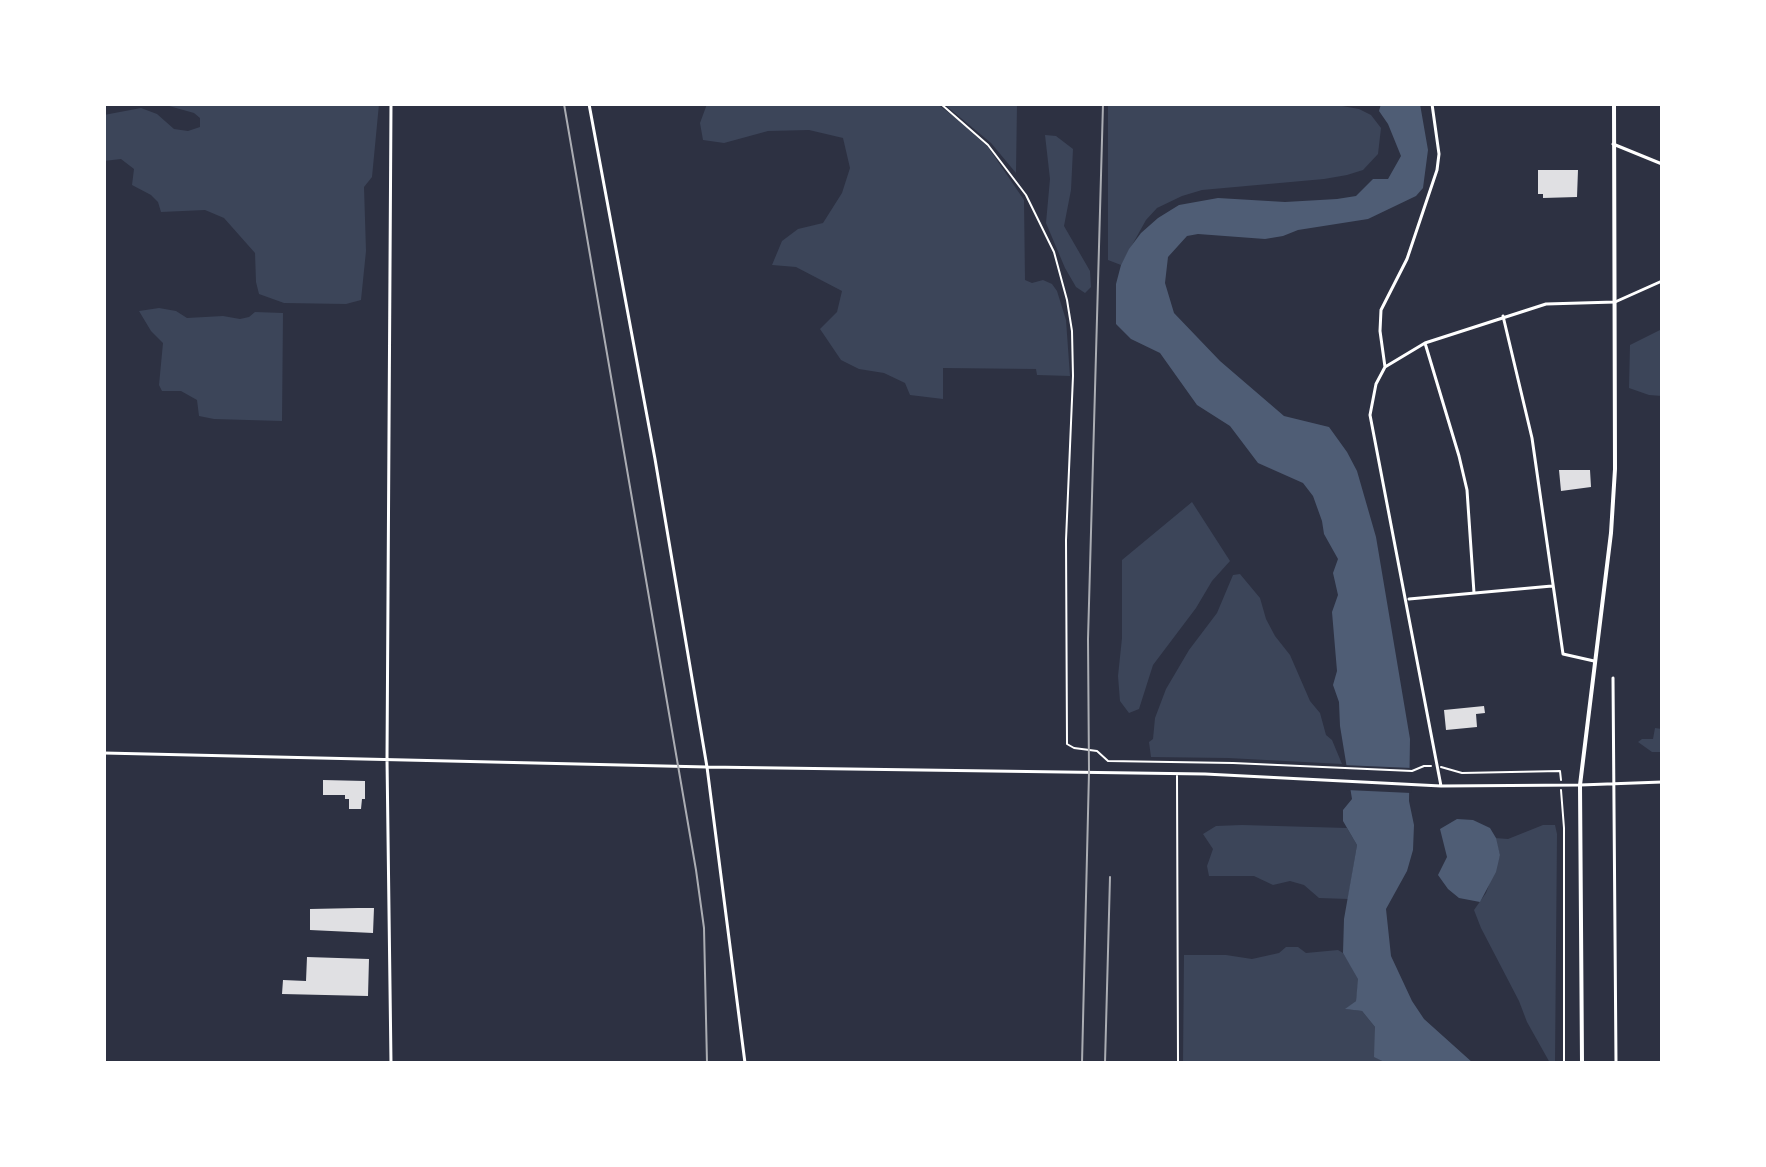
<!DOCTYPE html>
<html>
<head>
<meta charset="utf-8">
<style>
  body { margin:0 }
  #map { position:relative; width:1766px; height:1167px; overflow:hidden; background:#2d3142; font-family:Montserrat,sans-serif }
  canvas { display:block }
  .frame { position:absolute; inset:0; border:106px solid #fff; pointer-events:none }
</style>
</head>
<body>
<div id="map">
<canvas width="1766" height="1167"></canvas>
<div class="frame"></div>
</div>
<script>
const g = document.querySelector('canvas').getContext('2d');
g.lineJoin = 'round';
function paint(path, color) { g.fillStyle = color; g.fill(path, 'evenodd'); }
const shape = rows => new Path2D(rows.map(r => 'M' + r).join(''));
function strokePath(path, color, width, dash) { g.strokeStyle = color; g.lineWidth = width; g.lineCap = dash ? 'butt' : 'round'; g.setLineDash(dash || []); g.stroke(path); }
const green = shape([
  [162,104,379,104,372,177,364,187,366,251,361,300,346,304,284,303,259,294,256,282,255,253,224,218,205,210,161,212,158,202,151,195,132,185,134,169,121,159,104,161,104,115,141,108,157,114,174,129,188,131,200,127,200,118,194,113],
  [707,104,937,104,956,118,988,147,1024,200,1025,280,1032,283,1043,280,1052,284,1057,291,1066,320,1070,376,1037,375,1036,369,943,368,943,399,910,395,905,383,884,373,859,369,841,360,820,329,837,312,842,291,796,267,772,265,782,241,798,229,823,223,842,193,850,168,843,138,809,130,768,131,724,143,703,140,700,123],
  [944,104,1017,104,1016,173,991,143],
  [1108,104,1331,104,1359,109,1371,115,1381,128,1378,154,1363,170,1347,175,1324,179,1202,190,1182,196,1157,208,1146,220,1121,265,1108,260],
  [1045,135,1056,136,1073,149,1071,190,1064,226,1090,271,1091,287,1085,293,1076,287,1065,268,1046,223,1050,179],
  [159,308,176,311,187,318,223,316,240,319,249,317,255,312,283,313,282,421,214,419,199,416,197,400,181,391,162,391,159,385,163,343,151,331,139,311],
  [1662,329,1662,396,1649,395,1629,388,1630,345],
  [1192,502,1230,561,1212,581,1196,608,1153,665,1139,709,1129,713,1120,701,1118,676,1122,638,1122,560],
  [1240,574,1260,598,1266,619,1275,636,1290,655,1310,701,1320,713,1326,735,1332,740,1342,764,1228,758,1151,757,1149,742,1153,739,1155,718,1166,689,1189,650,1217,613,1233,575],
  [1655,728,1662,729,1661,752,1652,752,1638,742,1642,739,1653,739],
  [1242,825,1347,828,1357,845,1348,899,1319,898,1304,885,1290,881,1273,885,1254,876,1209,876,1207,866,1213,849,1203,834,1216,826],
  [1543,825,1555,825,1557,834,1555,1063,1550,1063,1527,1022,1519,1001,1481,928,1474,910,1486,893,1500,855,1495,838,1508,839],
  [1286,947,1298,947,1306,953,1338,950,1343,953,1359,978,1356,1001,1346,1009,1362,1011,1375,1027,1375,1057,1386,1063,1183,1063,1184,955,1226,955,1252,959,1279,953]
]);
const water = shape([
  [1381,104,1420,104,1428,150,1423,188,1416,196,1368,219,1298,230,1283,236,1265,239,1198,234,1187,236,1168,257,1165,283,1174,313,1220,361,1284,416,1329,427,1347,452,1357,471,1376,537,1410,739,1409,801,1414,825,1413,850,1407,871,1386,909,1391,956,1412,1001,1424,1019,1473,1063,1386,1063,1374,1057,1375,1027,1362,1011,1345,1009,1356,1001,1358,979,1343,953,1344,919,1357,845,1343,821,1343,810,1352,799,1340,726,1339,702,1333,685,1337,671,1332,612,1338,595,1333,573,1338,559,1324,534,1322,521,1313,496,1303,483,1258,463,1230,426,1197,405,1160,353,1131,339,1116,324,1116,284,1121,265,1129,249,1141,233,1158,218,1179,205,1218,198,1285,202,1337,199,1356,196,1373,179,1388,179,1401,156,1388,124,1379,111],
  [1457,819,1473,820,1490,828,1496,838,1500,855,1496,872,1480,902,1459,898,1448,889,1438,875,1447,857,1440,829]
]);
const pier = shape([
  [1343,765,1412,768,1411,793,1347,790]
]);
const building = shape([
  [1538,170,1578,170,1577,197,1543,198,1543,194,1538,194],
  [1559,470,1590,470,1591,487,1561,491],
  [1484,706,1485,713,1476,714,1477,727,1446,730,1444,710],
  [323,780,365,781,365,799,362,799,361,809,349,809,349,799,345,799,345,795,323,795],
  [358,908,374,908,373,933,310,930,310,909],
  [307,957,369,959,368,996,282,994,283,980,306,981]
]);
const path = shape([
  [941,104,988,145,1026,195,1054,252,1067,300,1072,331,1073,376,1066,540,1067,744,1074,748,1097,751,1108,761,1233,763,1412,771,1424,766,1431,766],
  [1441,767,1462,773,1560,771,1561,780],
  [1561,790,1564,828,1564,1063]
]);
const service = shape([
  [1177,776,1178,1063]
]);
const minor = shape([
  [391,104,387,759,391,1063],
  [589,104,655,459,707,767,745,1063],
  [1613,144,1662,164],
  [1503,316,1532,438,1563,654,1594,661],
  [1425,343,1459,456,1467,490,1474,593],
  [1385,367,1380,331,1381,310,1407,259,1437,170,1439,154,1432,104],
  [1409,599,1552,586],
  [1613,678,1616,1063],
  [104,753,707,767,1205,774,1441,786,1580,785,1662,782],
  [1441,786,1370,415,1376,384,1385,367,1425,343,1546,304,1615,302,1662,281]
]);
const tertiary = shape([
  [1582,1063,1580,785,1611,533,1615,469,1614,104]
]);
const rail = shape([
  [564,104,696,870,704,928,707,1063],
  [1082,1063,1089,772,1088,639,1103,104],
  [1105,1063,1110,877]
]);
paint(green, '#3c4559');
paint(water, '#4f5d75');
paint(pier, '#2d3142');
paint(building, '#e0e0e3');
strokePath(path, '#fff', 2);
strokePath(service, '#fff', 2);
strokePath(minor, '#fff', 3);
strokePath(tertiary, '#fff', 4);
strokePath(rail, '#abadb3', 2);
</script>
</body>
</html>
